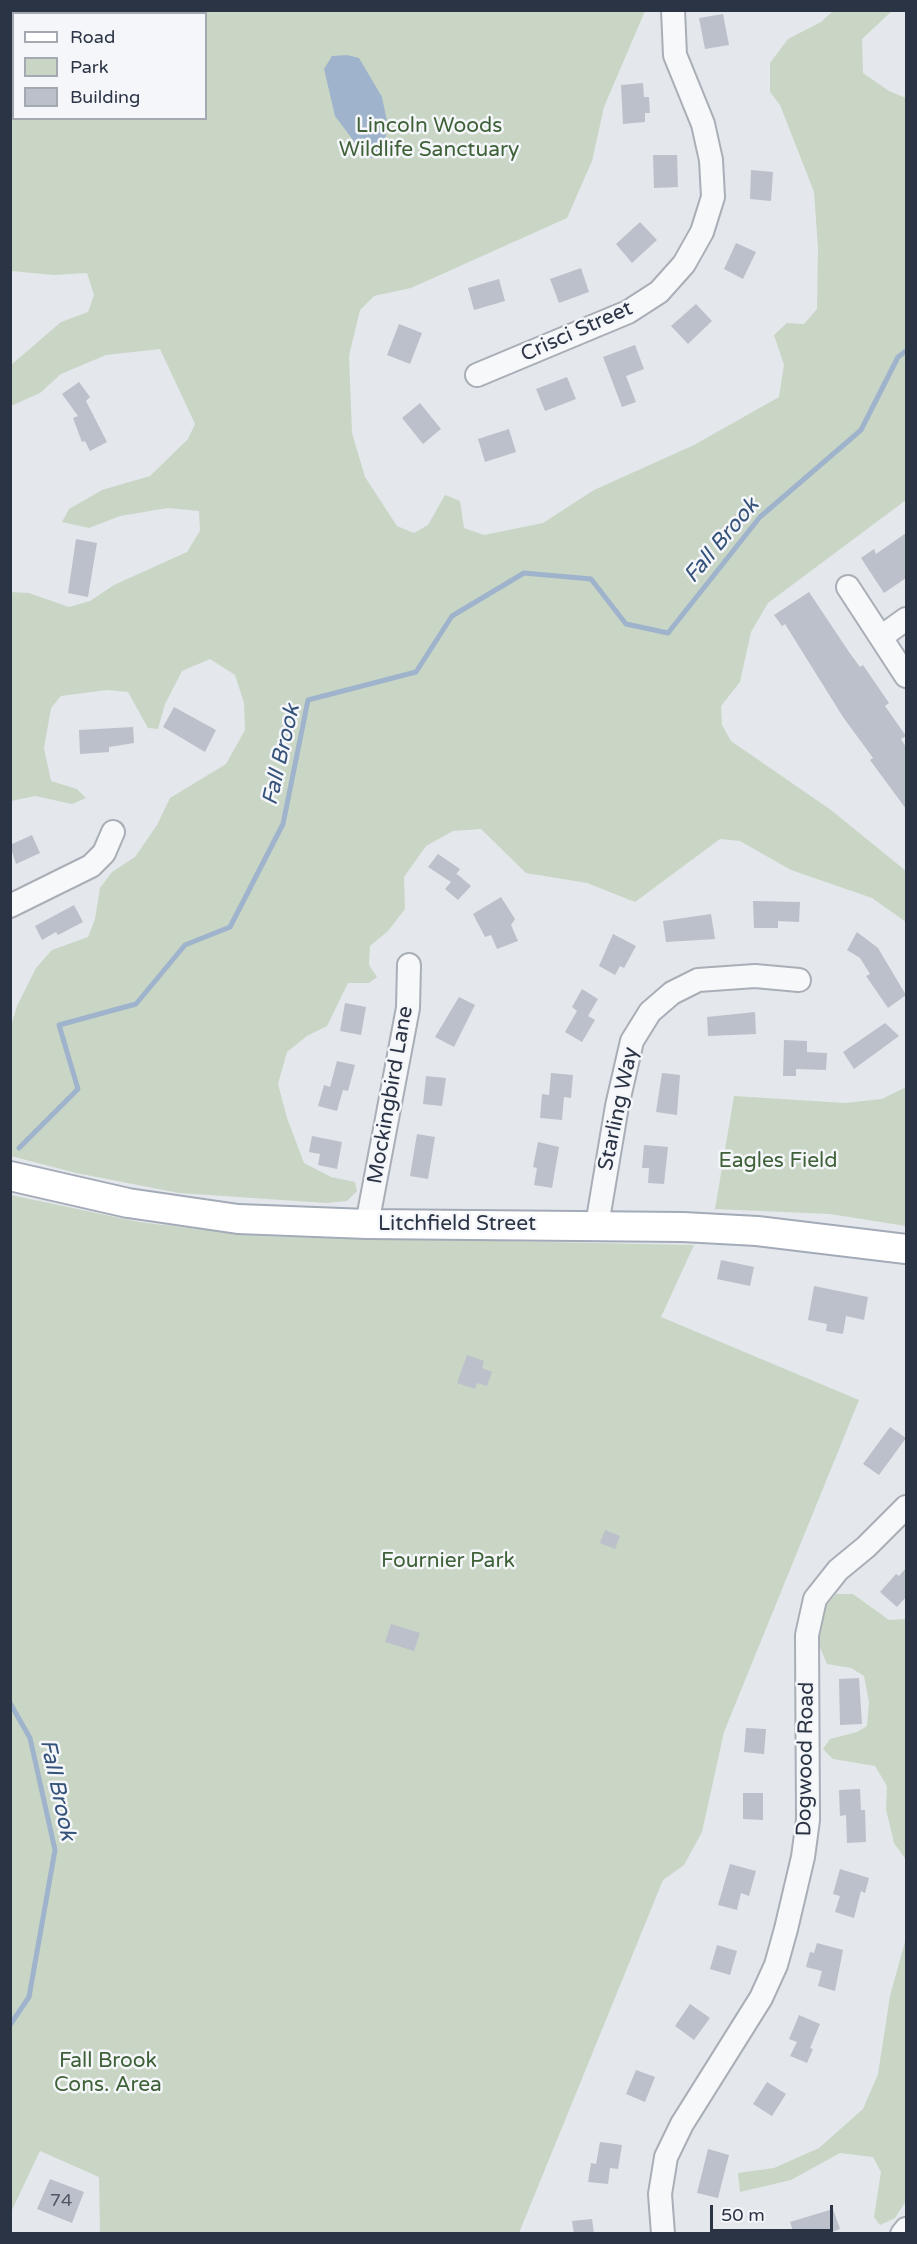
<!DOCTYPE html>
<html>
<head>
<meta charset="utf-8">
<style>
  body { margin:0 }
  #map { position:relative; width:917px; height:2244px; overflow:hidden; background:#e4e7ec; font-family:"Varela Round",sans-serif }
  canvas { display:block }
  .frame { position:absolute; inset:0; border:12px solid #2b3445; pointer-events:none }
  .legend { position:absolute; left:12px; top:12px; width:195px; height:108px; box-sizing:border-box; background:#f4f6f9; border:2px solid #a4a8b1; margin:0; padding:8px 10px; list-style:none; font-size:18px; color:#2b3445 }
  .legend li { display:flex; align-items:center; gap:12px; height:30px }
  .legend b { width:30px; border:2px solid #a4a8b1 }
  .scale { position:absolute; left:710px; top:2205px; width:123px; height:27px; box-sizing:border-box; border:3px solid #2b3445; border-top:0; padding-left:8px; font-size:18px; line-height:21px; white-space:nowrap; color:#2b3445; -webkit-text-stroke:4px #f4f6f9; paint-order:stroke }
</style>
</head>
<body>
<div id="map">
<canvas width="917" height="2244"></canvas>
<div class="frame"></div>
<ul class="legend">
<li><b style="height:8px;background:#fff"></b>Road</li>
<li><b style="height:16px;background:#c9d6c5"></b>Park</li>
<li><b style="height:16px;background:#bbc0ca"></b>Building</li>
</ul>
<div class="scale">50 m</div>
</div>
<script>
const g = document.querySelector('canvas').getContext('2d');
g.lineJoin = 'round';
function paint(path, color) { g.fillStyle = color; g.fill(path, 'evenodd'); }
const shape = rows => new Path2D(rows.map(r => 'M' + r).join(''));
function strokePath(path, color, width, dash) { g.strokeStyle = color; g.lineWidth = width; g.lineCap = dash ? 'butt' : 'round'; g.setLineDash(dash || []); g.stroke(path); }
function label(font, color, halo, rows, align = 'center') {
  g.font = font + ' "Varela Round",sans-serif'; g.lineWidth = 5; g.setLineDash([]); g.textBaseline = 'middle'; g.strokeStyle = halo; g.fillStyle = color; for (const [text, x, y, turn = 0] of rows) {
    g.save(); g.translate(x, y); g.rotate((+turn || 0) * Math.PI / 180); g.textAlign = isNaN(turn) ? turn : align; if (halo) g.strokeText(text, 0, 0); g.fillText(text, 0, 0); g.restore();
  }
}
const green = shape([
  [11,11,645,11,604,107,592,161,567,218,411,288,374,296,360,310,349,356,352,433,365,477,397,526,414,533,428,525,445,495,460,501,464,528,484,535,543,523,594,490,694,445,779,397,784,365,774,335,787,323,804,324,817,309,818,248,814,192,780,105,770,92,770,63,788,39,821,22,833,11,892,11,862,39,863,73,889,91,906,98,906,500,768,603,751,632,740,682,721,706,722,725,731,741,831,810,906,871,906,922,872,898,791,870,740,841,720,839,635,902,587,883,526,873,481,829,453,831,426,846,404,877,405,909,388,931,370,946,369,965,377,977,369,983,348,983,327,1026,307,1036,287,1052,278,1084,287,1118,304,1163,331,1177,355,1182,357,1191,347,1201,326,1203,179,1193,76,1173,11,1156,11,1026,17,1006,36,968,52,950,88,937,95,919,100,888,112,872,135,857,157,825,170,798,226,764,245,730,244,703,235,675,210,659,182,671,165,704,158,729,148,728,128,692,107,690,61,696,51,708,44,748,51,781,77,789,86,798,72,804,35,796,11,801,10,592,29,593,69,607,90,601,114,585,187,552,200,531,199,511,168,508,120,516,89,528,62,522,69,509,102,490,150,476,188,439,195,424,160,349,106,355,61,374,40,393,11,406,11,365,61,322,88,312,94,295,87,273,54,275,11,271],
  [14,14,206,14,206,118,14,118],
  [906,1087,906,1226,830,1214,715,1209,734,1096,845,1103,882,1099],
  [11,1195,139,1222,257,1236,694,1245,661,1317,859,1400,724,1732,702,1832,684,1865,663,1880,519,2233,100,2233,99,2177,40,2151,11,2212],
  [836,1594,853,1594,889,1620,906,1619,906,1860,894,1843,886,1809,887,1786,875,1766,833,1759,823,1749,830,1739,857,1732,867,1726,869,1702,864,1676,851,1668,827,1664,818,1643,821,1612],
  [906,1938,906,2201,895,2218,880,2225,874,2217,881,2172,873,2157,840,2153,791,2180,740,2192,738,2173,774,2168,819,2148,863,2109,878,2074,890,1996]
]);
const water = shape([
  [347,55,359,58,382,97,387,121,384,156,372,158,365,156,335,116,324,69,332,56]
]);
const stream = shape([
  [19,1148,78,1089,59,1025,136,1004,185,945,230,927,283,824,308,700,416,672,452,616,524,573,591,579,626,624,668,633,760,517,861,430,898,357,906,351],
  [10,1703,30,1738,55,1850,29,1997,10,2025]
]);
const building = shape([
  [723,14,729,45,705,49,699,18],
  [643,83,644,97,649,97,650,113,645,113,645,122,623,124,621,85],
  [653,155,677,155,678,187,654,188],
  [751,170,773,172,771,201,750,199],
  [640,222,657,240,632,263,616,244],
  [736,243,756,252,743,279,724,269],
  [581,268,589,292,559,303,550,279],
  [499,279,505,301,474,310,468,288],
  [696,304,712,321,688,344,671,326],
  [399,324,422,333,410,364,387,355],
  [635,345,644,369,626,376,636,402,622,407,603,357],
  [567,377,576,399,545,411,536,389],
  [79,382,90,397,86,401,107,442,90,451,85,441,82,442,73,418,78,416,62,394],
  [420,403,441,429,423,444,402,418],
  [509,429,516,452,485,462,478,439],
  [906,533,906,578,884,593,861,558,874,549,876,554],
  [76,539,97,543,88,597,68,593],
  [809,592,849,652,860,667,863,665,889,703,885,706,906,736,901,739,906,747,906,809,870,760,873,758,843,717,785,624,782,626,774,615],
  [174,707,216,730,205,752,163,727],
  [133,727,134,743,109,747,109,752,80,754,79,730],
  [32,835,40,853,16,864,10,845],
  [438,854,460,869,455,876,457,874,471,886,458,900,445,889,451,882,428,867],
  [501,897,515,919,511,925,518,941,497,949,491,935,485,937,473,914],
  [753,901,800,902,799,922,778,921,778,928,754,928],
  [74,905,83,922,58,935,56,932,42,940,35,926],
  [711,914,715,939,666,942,663,921],
  [857,932,878,948,906,995,888,1008,866,976,870,974,860,958,847,950],
  [613,934,636,946,624,968,620,966,615,975,599,966],
  [582,989,598,999,588,1016,595,1020,582,1042,565,1032,577,1011,572,1007],
  [459,997,475,1005,454,1047,435,1037],
  [345,1003,366,1007,361,1035,340,1031],
  [755,1012,756,1034,708,1036,707,1017],
  [885,1023,899,1036,854,1069,843,1052],
  [784,1040,807,1041,807,1052,827,1053,826,1070,796,1069,796,1076,783,1076],
  [337,1061,355,1065,348,1091,343,1090,337,1111,318,1106,324,1085,330,1087],
  [551,1073,573,1075,571,1098,564,1097,562,1120,540,1118,542,1094,549,1095],
  [662,1073,680,1075,677,1115,656,1112],
  [426,1076,446,1078,442,1106,423,1104],
  [417,1134,435,1137,428,1179,410,1176],
  [312,1136,342,1142,337,1169,318,1165,320,1154,309,1152],
  [538,1142,559,1147,552,1188,534,1185,537,1168,533,1167],
  [644,1145,668,1147,664,1184,648,1183,649,1168,642,1168],
  [721,1260,754,1267,750,1286,717,1279],
  [814,1286,868,1297,864,1320,846,1316,843,1334,826,1331,827,1324,808,1320],
  [467,1355,484,1361,482,1368,492,1372,487,1386,477,1383,475,1389,457,1383],
  [890,1427,906,1438,879,1475,863,1464],
  [605,1530,620,1536,615,1549,600,1543],
  [906,1568,906,1597,897,1607,880,1592,896,1574,899,1576],
  [391,1624,420,1633,414,1651,385,1642],
  [859,1678,862,1724,840,1725,839,1679],
  [746,1728,766,1729,764,1754,744,1752],
  [860,1789,861,1810,865,1810,866,1842,847,1843,846,1815,840,1816,839,1790],
  [743,1793,763,1793,763,1820,743,1819],
  [730,1864,756,1871,749,1896,741,1893,737,1910,718,1905],
  [840,1869,869,1878,865,1893,861,1891,854,1918,835,1912,840,1896,833,1894],
  [817,1943,843,1950,835,1991,818,1986,822,1971,806,1967,810,1952,814,1953],
  [717,1945,737,1951,730,1975,710,1969],
  [690,2004,710,2018,694,2040,675,2026],
  [799,2015,820,2024,810,2048,813,2049,807,2063,790,2056,797,2042,789,2039],
  [636,2070,655,2077,645,2102,626,2094],
  [767,2082,786,2094,772,2116,753,2104],
  [600,2142,622,2145,618,2169,610,2168,608,2184,588,2182,591,2163,596,2164],
  [708,2149,729,2155,718,2198,697,2193],
  [50,2179,84,2192,72,2223,37,2209],
  [833,2209,840,2229,826,2234,794,2234,790,2222],
  [592,2219,594,2234,574,2234,572,2221]
]);
const path = shape([
  [42,10,42,14],
  [115,14,118,10]
]);
const minor = shape([
  [477,375,628,312,659,292,684,264,702,232,713,197,711,160,703,124,675,55,673,10],
  [848,587,906,676],
  [881,637,906,619],
  [10,906,91,866,104,853,113,832],
  [367,1224,408,1008,409,965],
  [597,1225,617,1106,632,1041,650,1012,672,993,698,980,755,976,799,980],
  [663,2234,660,2194,666,2157,682,2124,761,1998,776,1965,786,1929,803,1857,808,1820,807,1635,815,1599,838,1570,866,1547,906,1507],
  [902,2234,906,2229]
]);
const major = shape([
  [10,1176,128,1203,238,1219,367,1224,683,1227,757,1231,906,1249]
]);
const numberNames = [
  ["74",61,2201]
];
const parkNames = [
  ["Lincoln Woods",429,126],
  ["Wildlife Sanctuary",429,150],
  ["Eagles Field",778,1161],
  ["Fournier Park",448,1561],
  ["Fall Brook",108,2061],
  ["Cons. Area",108,2085]
];
const streetNames = [
  ["Crisci Street",577,332,-24],
  ["Mockingbird Lane",391,1095,-80],
  ["Starling Way",619,1109,-78],
  ["Litchfield Street",457,1224],
  ["Dogwood Road",806,1759,-89]
];
const waterNames = [
  ["Fall Brook",722,541,-50],
  ["Fall Brook",282,755,-77],
  ["Fall Brook",57,1790,78]
];
paint(green, '#c9d6c5');
paint(water, '#9fb4cc');
strokePath(stream, '#9fb4cc', 5);
paint(building, '#bbc0ca');
strokePath(minor, '#a9aeb7', 26);
strokePath(major, '#a3abb8', 32);
strokePath(path, '#c2c5cb', 3, [4.5, 4.5]);
strokePath(minor, '#f7f8fa', 22);
strokePath(major, '#fff', 28);
label('18px', '#4f5766', null, numberNames);
label('21px', '#3f6138', '#f4f6f9', parkNames);
label('21px', '#2b3445', '#f4f6f9', streetNames);
label('italic 22px', '#34527a', '#f4f6f9', waterNames);
</script>
</body>
</html>
